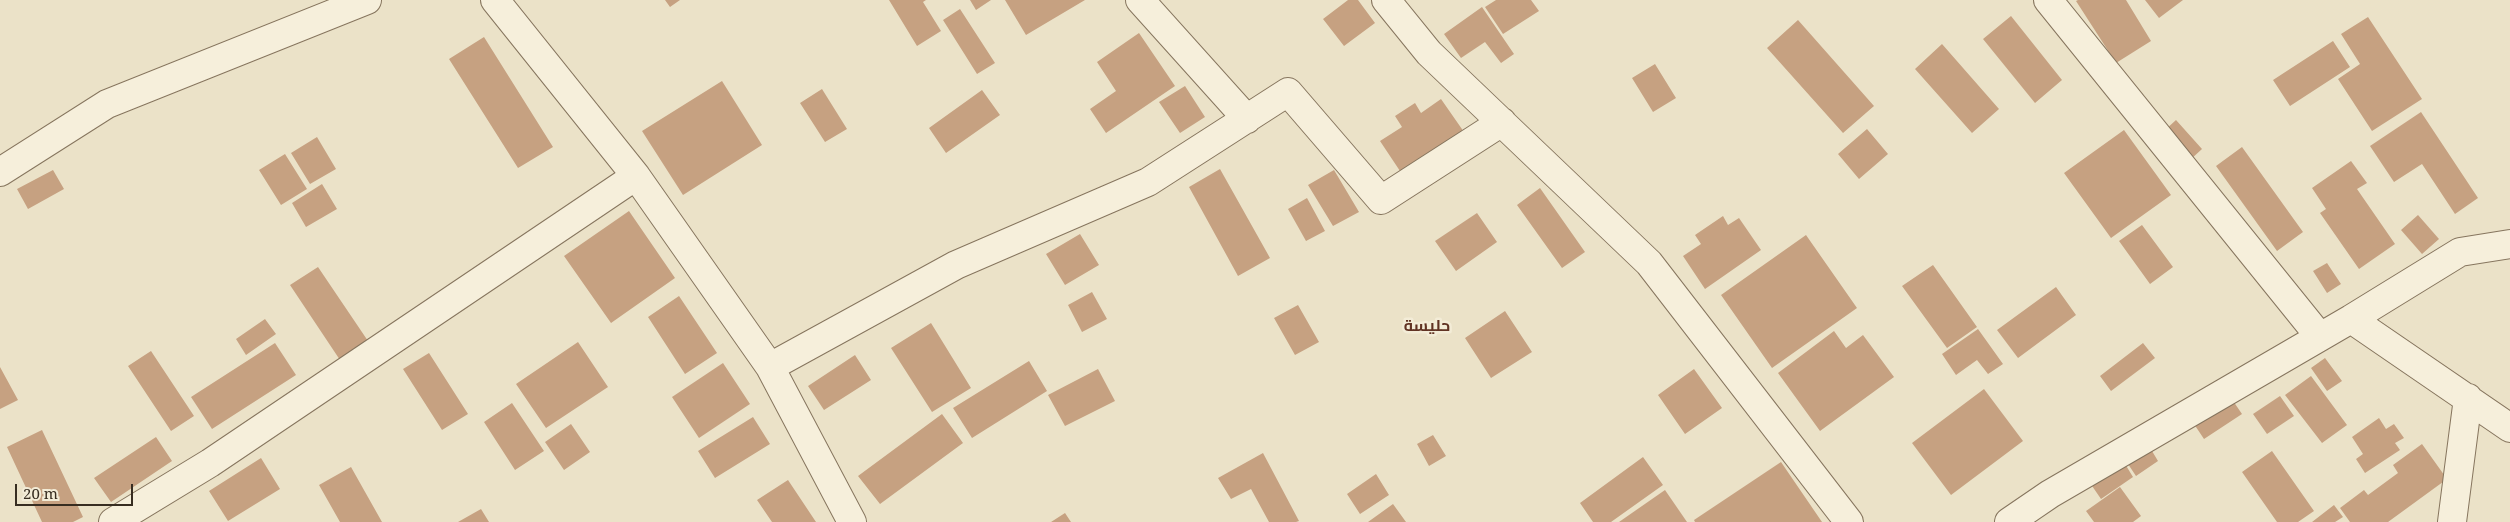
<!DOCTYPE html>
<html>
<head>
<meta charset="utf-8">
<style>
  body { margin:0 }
  #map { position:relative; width:2510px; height:522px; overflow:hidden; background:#ebe2c8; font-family:"Noto Serif",serif }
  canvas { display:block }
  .scale { position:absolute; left:15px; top:484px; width:118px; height:22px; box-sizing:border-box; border:2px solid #372d21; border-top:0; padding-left:6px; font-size:15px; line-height:18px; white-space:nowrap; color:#372d21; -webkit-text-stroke:4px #f3ecd7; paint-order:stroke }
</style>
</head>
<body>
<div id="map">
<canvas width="2510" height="522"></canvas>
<div class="scale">20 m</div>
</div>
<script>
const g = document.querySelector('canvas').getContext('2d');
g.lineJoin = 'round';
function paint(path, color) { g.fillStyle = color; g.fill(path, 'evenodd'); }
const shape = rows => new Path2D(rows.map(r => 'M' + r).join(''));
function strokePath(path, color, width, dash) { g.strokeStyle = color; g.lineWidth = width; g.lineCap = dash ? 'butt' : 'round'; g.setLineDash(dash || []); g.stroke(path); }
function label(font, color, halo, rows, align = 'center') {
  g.font = font + ' "Noto Serif",Cairo,serif'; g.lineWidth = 5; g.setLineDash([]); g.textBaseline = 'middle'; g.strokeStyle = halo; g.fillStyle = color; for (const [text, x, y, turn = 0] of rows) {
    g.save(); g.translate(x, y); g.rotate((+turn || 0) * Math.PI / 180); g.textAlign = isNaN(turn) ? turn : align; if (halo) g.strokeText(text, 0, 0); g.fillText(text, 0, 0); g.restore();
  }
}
const building = shape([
  [665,0,680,0,670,7],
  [889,0,926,0,923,2,941,31,917,46],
  [970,0,991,0,976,10],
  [1005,0,1085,0,1026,35],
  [1348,0,1358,0,1375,23,1344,46,1323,19],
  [1496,0,1531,0,1539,11,1503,34,1485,7],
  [2078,0,2126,0,2151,41,2116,63,2076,1],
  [2145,0,2183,0,2159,18],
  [1482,7,1514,54,1501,63,1485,42,1461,58,1444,34],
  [960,9,995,63,977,74,943,20],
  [2011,16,2062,80,2035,103,1983,39],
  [2368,17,2422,99,2372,131,2338,79,2360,64,2341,34],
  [1798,20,1874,106,1843,133,1767,48],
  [1139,33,1175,86,1106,133,1090,109,1116,91,1097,62],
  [484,37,553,147,518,168,449,59],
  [2333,41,2350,67,2290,106,2273,80],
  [1942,44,1999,109,1972,133,1915,69],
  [1655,64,1676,98,1653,112,1632,78],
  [722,81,762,145,683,195,642,131],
  [1185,86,1205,117,1180,133,1159,102],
  [822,89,847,129,825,142,800,103],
  [982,90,1000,115,946,153,929,128],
  [1441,99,1464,132,1402,174,1380,141,1402,127,1395,116,1415,103,1421,113],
  [2421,112,2478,198,2455,214,2422,164,2394,182,2370,146],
  [2176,120,2202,149,2190,160,2164,131],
  [1867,129,1888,154,1859,179,1838,154],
  [2124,130,2171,195,2111,238,2064,173],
  [317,137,336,169,310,184,291,153],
  [2242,147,2303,232,2277,251,2216,166],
  [285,154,307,189,281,205,259,170],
  [2351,161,2367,183,2357,189,2395,244,2359,269,2320,213,2326,209,2312,188],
  [1220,169,1270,258,1238,276,1189,187],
  [53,170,64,189,28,209,17,189],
  [1334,170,1359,212,1333,226,1308,185],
  [322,184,337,209,306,227,292,203],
  [1540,188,1585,252,1562,268,1517,205],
  [1307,198,1325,231,1306,241,1288,209],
  [629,211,675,278,611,323,564,256],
  [1477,213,1497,242,1456,271,1435,241],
  [2418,215,2439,239,2422,254,2401,230],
  [1723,216,1728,225,1739,218,1761,250,1705,289,1683,256,1701,244,1695,235],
  [2142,225,2173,267,2150,284,2119,241],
  [1080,234,1099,265,1065,285,1046,254],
  [1806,235,1857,308,1772,368,1721,295],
  [2327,263,2341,284,2327,293,2313,271],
  [1933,265,1977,327,1947,348,1902,286],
  [318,267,368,341,340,360,290,285],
  [2056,287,2076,315,2018,358,1997,330],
  [1092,292,1107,319,1082,332,1068,305],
  [679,296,717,353,685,374,648,317],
  [1298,305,1319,342,1295,355,1274,318],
  [1505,311,1532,352,1491,378,1465,338],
  [265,319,276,334,246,355,236,339],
  [931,323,971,388,932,412,891,348],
  [1978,329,2003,364,1988,374,1977,360,1956,375,1942,354],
  [1834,331,1846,348,1863,335,1894,377,1820,431,1778,373],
  [578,342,608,387,546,428,516,384],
  [275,343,296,375,212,429,191,397],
  [2143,343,2155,358,2111,391,2100,376],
  [151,351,194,416,171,431,128,366],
  [429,353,468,414,442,430,403,369],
  [855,355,871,380,824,410,808,386],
  [2325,358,2342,381,2327,391,2311,368],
  [1029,361,1047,391,972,438,953,408],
  [723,363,750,404,699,438,672,397],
  [0,367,18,400,0,409],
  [1098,369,1115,401,1065,426,1048,395],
  [1694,369,1722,408,1685,434,1658,395],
  [2311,376,2347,425,2322,443,2285,395],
  [1984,389,2023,441,1951,495,1912,443],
  [2229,395,2242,414,2204,439,2192,421],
  [2280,396,2294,416,2267,434,2253,414],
  [512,403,544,451,515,470,484,422],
  [942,414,963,443,880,504,858,476],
  [753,417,770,444,715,478,698,451],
  [2379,418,2386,429,2394,424,2404,438,2395,443,2400,450,2365,473,2356,459,2363,454,2352,437],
  [571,424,590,452,564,470,545,442],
  [42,430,83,517,73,522,42,522,7,447],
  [1433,435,1446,456,1429,466,1417,444],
  [156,437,172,461,111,502,94,478],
  [2422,444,2447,479,2388,522,2350,522,2340,508,2364,490,2368,495,2398,473,2393,465],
  [2149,446,2158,461,2136,476,2126,461],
  [2272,451,2314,511,2298,522,2277,522,2242,472],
  [1263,453,1299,521,1296,522,1269,522,1251,489,1231,499,1218,478],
  [1643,457,1663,485,1611,522,1593,522,1580,503],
  [261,458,280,489,228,521,209,491],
  [2122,459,2133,477,2101,499,2088,480],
  [1781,462,1822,522,1695,522,1694,520],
  [351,467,382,522,340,522,319,485],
  [1376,474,1389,495,1360,514,1347,494],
  [788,480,816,522,772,522,757,500],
  [2120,487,2141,516,2133,522,2094,522,2086,511],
  [1665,490,1687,522,1619,522],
  [1393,504,1406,522,1368,522],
  [2334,505,2343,517,2335,522,2312,522],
  [481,509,489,522,458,522],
  [1065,513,1071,522,1051,522]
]);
const minor = shape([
  [495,0,636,176,770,367,852,522],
  [1140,0,1247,119],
  [1386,0,1429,53,1649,263,1849,522],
  [2048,0,2320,337],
  [0,172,107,104,367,0],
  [2351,319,2510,428],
  [770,367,956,265,1148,182,1288,92,1381,200,1502,122],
  [113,522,210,463,636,176],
  [2009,522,2050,494,2351,319,2460,252,2510,244],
  [2452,522,2468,398]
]);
const quarterNames = [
  ["حليسة",1427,326]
];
paint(building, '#c6a181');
strokePath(minor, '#86755e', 30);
strokePath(minor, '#f6efdb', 28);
label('bold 16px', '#613323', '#f3ecd7', quarterNames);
</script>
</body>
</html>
